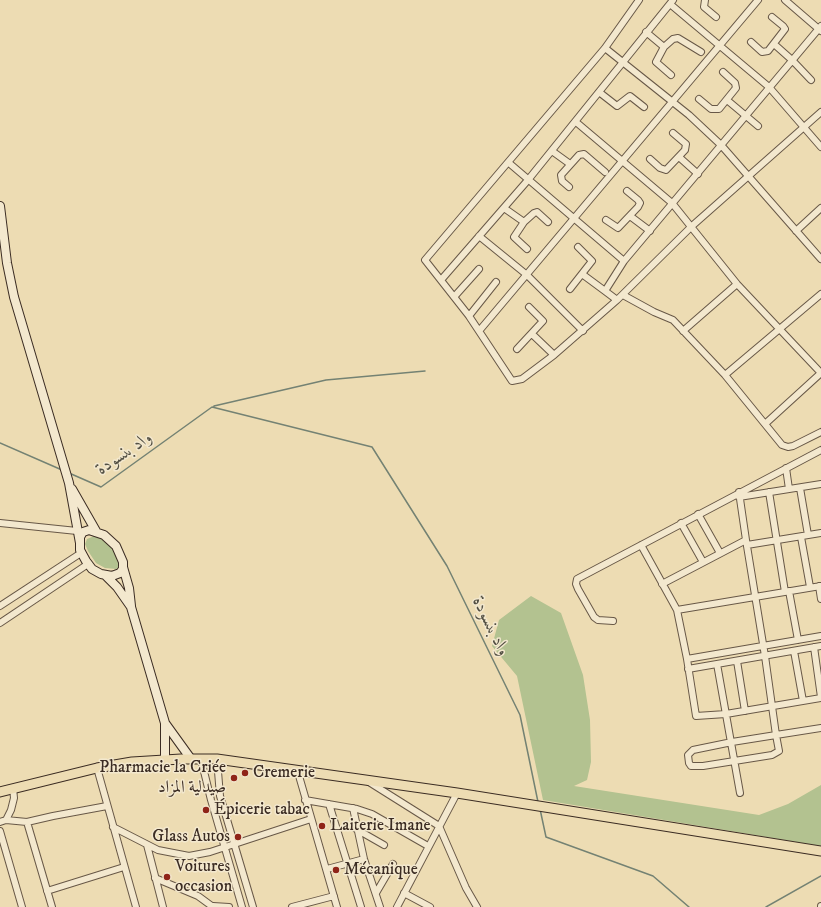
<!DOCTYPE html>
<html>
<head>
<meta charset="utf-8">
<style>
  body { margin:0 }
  canvas { display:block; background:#eddcb3 }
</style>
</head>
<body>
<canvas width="821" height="907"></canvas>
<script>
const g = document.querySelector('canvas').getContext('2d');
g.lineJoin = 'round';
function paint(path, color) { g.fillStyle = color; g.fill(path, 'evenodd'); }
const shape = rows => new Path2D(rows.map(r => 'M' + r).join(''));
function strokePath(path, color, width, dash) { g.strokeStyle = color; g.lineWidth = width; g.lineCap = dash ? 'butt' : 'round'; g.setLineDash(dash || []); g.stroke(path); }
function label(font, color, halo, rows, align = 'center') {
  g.font = font + ' "IM FELL DW Pica",Amiri,serif'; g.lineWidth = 3; g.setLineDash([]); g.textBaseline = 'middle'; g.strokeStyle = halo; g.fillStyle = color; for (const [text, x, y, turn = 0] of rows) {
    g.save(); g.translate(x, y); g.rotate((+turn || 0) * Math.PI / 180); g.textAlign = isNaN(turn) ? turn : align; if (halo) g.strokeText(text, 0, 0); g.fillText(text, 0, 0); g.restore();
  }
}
const green = shape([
  [94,536,102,536,117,549,120,567,116,569,105,568,96,563,88,551,85,544,87,539],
  [531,596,561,613,583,675,590,720,591,762,587,780,574,786,759,815,788,804,821,785,821,846,543,800,517,676,492,646,499,620]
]);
const stream = shape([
  [214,406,326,380,425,371],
  [0,443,62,470],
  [69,473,101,487,212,407,372,447,447,566,520,715,538,802],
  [540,809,546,837,653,876,689,907],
  [766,907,821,876]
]);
const street = shape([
  [639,0,605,48,425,260,469,316,512,381,522,379,554,355,617,300,605,291,624,261,821,26],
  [705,0,704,7,716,17],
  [785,0,821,31],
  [670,4,769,87,821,147],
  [646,32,664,47],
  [751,42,762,52,768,51,785,29,783,26,772,17],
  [774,44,792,60,811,80],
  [605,48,689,115,721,145,821,259],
  [671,75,656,62,664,47,673,39,678,38,701,52],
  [599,92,617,106,630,96,644,107],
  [699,99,711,109,719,109,736,88,735,83,723,72],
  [727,100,758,126],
  [576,122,672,203,737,284,821,373],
  [552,151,570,164],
  [679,157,698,174],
  [650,159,660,168,666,170,685,150,686,144,673,133],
  [509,163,624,261],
  [569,187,562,181,561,175,579,155,584,154,605,172],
  [504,208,524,222],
  [630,216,650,231],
  [606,220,618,228,638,207,640,203,638,200,627,191],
  [796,231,821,208],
  [479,236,527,275,583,331],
  [527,249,514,237,524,222,534,213,537,212,548,222],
  [582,274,605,291],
  [441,280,528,180,673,0],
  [570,289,592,261,578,247],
  [623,295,654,312,673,320,725,375,782,445,788,447,793,446,821,432],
  [454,297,479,269],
  [617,300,692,226,821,112],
  [469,316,496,282],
  [479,331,758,0],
  [683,331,737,284],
  [532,334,554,355],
  [517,349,543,321,529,307],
  [725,375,821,294],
  [765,424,821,373],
  [786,468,789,489],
  [800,488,808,535],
  [739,492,746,540,765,656,776,735,779,751,772,755,703,766,691,766,689,763,688,755,693,750,732,742,776,735,821,728],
  [769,492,785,592],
  [739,497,821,484],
  [698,514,720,553],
  [0,523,77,531],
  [681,523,703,562],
  [801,537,810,587],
  [641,545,677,610,687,659,696,716,726,714,821,698],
  [747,545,821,533],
  [662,584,746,540],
  [819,586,821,599],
  [789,591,798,640],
  [0,606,81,553],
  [677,610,821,586],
  [613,621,598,620,594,617,578,589,576,584,577,579,821,450],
  [0,623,88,564],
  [814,647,821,697],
  [794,651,803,701],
  [687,659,821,636],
  [737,661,745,711],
  [717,664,740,793],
  [688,669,821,646],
  [201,759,211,800,242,907],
  [217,759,220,796,253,907],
  [97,768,136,907],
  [297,769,337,907],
  [369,782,439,826,466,888,477,907],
  [305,800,357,809,372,814,428,846],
  [329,804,361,907],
  [353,808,364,859,380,907],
  [6,820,27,822,53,816,107,806],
  [0,822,6,820,11,810,14,798,13,788],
  [27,822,52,907],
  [113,827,158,850,189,856,210,852,311,819],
  [356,829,384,845],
  [0,831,22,907],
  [147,845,163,907],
  [327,869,364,859],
  [155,878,198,896,213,907],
  [47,891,124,867],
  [376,893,393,864],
  [404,893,430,907],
  [213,906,229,907],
  [292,907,334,896],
  [397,907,457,793],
  [821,907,821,906]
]);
const secondary = shape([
  [0,206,7,263,14,297,69,483,80,543],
  [72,489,96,531],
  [89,530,104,535,116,546,123,562,123,569,120,573,112,576,101,574,92,569,86,561,80,550,80,537,83,532,89,530],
  [123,567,129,588,131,606],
  [105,575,117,587,131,607,165,723,165,759],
  [165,723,191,759]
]);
const primary = shape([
  [0,792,97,768,132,762,181,759,217,759,457,793,821,851]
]);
const markers = [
  [245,773,4,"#8f2418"],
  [234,778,4,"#8f2418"],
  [206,810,4,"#8f2418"],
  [322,826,4,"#8f2418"],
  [238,837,4,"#8f2418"],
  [336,870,4,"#8f2418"],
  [167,877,4,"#8f2418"]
];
const poiNames = [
  ["Pharmacie la Criée",226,768,"right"],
  ["صيدلية المزاد",226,788,"right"],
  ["Cremerie",253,773],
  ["Épicerie tabac",214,810],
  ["Laiterie Imane",330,826],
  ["Glass Autos",230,837,"right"],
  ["Voitures",175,867],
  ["occasion",175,887],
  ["Mécanique",344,870]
];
const waterNames = [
  ["واد بنسودة",125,454,-34],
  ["واد بنسودة",490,627,64]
];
paint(green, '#b3c290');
strokePath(stream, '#748273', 1.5);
strokePath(street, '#685847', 8);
strokePath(secondary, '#3b2c23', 10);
strokePath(primary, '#3b2c23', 11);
strokePath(street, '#f3e8ce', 6);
strokePath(secondary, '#f3e8ce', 8);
strokePath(primary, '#eddcb3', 9);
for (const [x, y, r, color] of markers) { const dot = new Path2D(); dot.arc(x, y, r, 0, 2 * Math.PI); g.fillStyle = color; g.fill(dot); strokePath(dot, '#f3e8ce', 1.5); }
label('17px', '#3b2c23', '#f3e8ce', poiNames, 'left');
label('italic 18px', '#535044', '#f3e8ce', waterNames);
</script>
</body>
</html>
